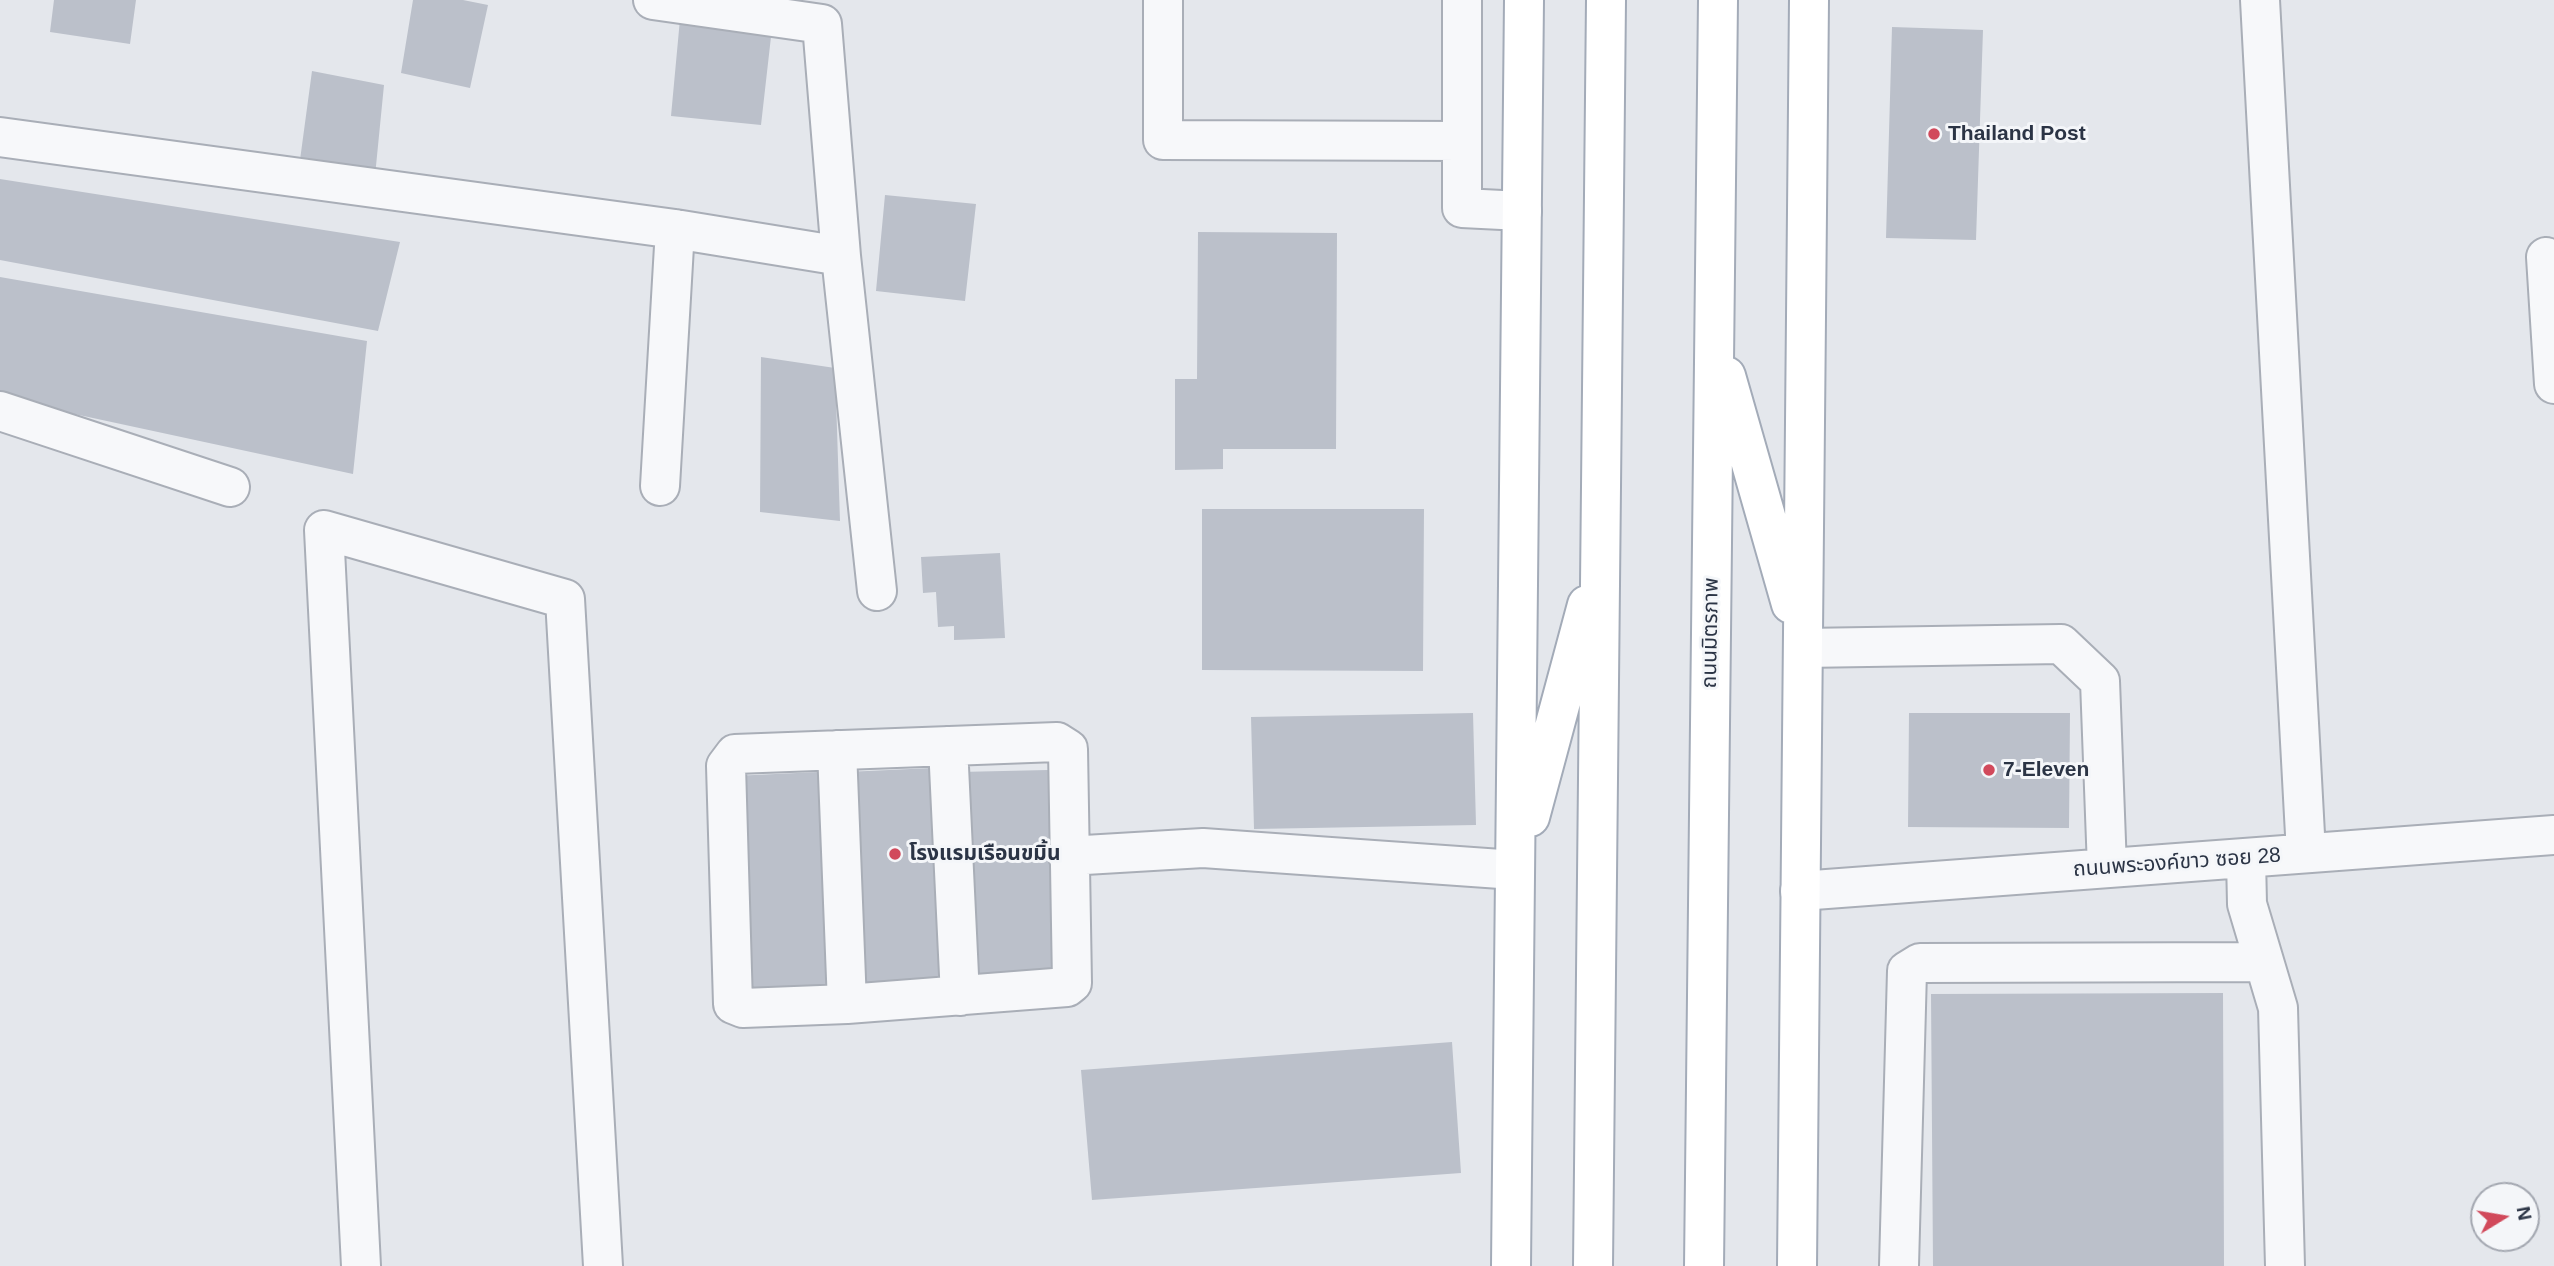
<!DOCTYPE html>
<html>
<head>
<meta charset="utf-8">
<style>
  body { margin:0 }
  #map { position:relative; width:2554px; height:1266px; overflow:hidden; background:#e4e7ec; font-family:Arial,sans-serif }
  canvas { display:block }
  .north { position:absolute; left:2470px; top:1182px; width:70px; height:70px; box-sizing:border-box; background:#f4f6f9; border:2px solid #a4a8b1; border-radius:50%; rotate:79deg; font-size:19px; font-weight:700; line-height:28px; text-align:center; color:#2b3445 }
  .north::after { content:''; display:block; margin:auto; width:24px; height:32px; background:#d1495b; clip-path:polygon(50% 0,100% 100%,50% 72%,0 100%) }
</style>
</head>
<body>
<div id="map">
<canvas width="2554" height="1266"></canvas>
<div class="north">N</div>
</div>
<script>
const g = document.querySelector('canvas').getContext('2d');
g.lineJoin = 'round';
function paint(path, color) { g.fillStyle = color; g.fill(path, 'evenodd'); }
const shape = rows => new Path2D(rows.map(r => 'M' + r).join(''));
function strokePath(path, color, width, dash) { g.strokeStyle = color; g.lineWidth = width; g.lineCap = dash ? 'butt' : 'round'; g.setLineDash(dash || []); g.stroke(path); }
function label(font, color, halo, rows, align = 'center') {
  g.font = font + ' Arial,"Noto Sans Thai",sans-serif'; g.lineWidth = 6; g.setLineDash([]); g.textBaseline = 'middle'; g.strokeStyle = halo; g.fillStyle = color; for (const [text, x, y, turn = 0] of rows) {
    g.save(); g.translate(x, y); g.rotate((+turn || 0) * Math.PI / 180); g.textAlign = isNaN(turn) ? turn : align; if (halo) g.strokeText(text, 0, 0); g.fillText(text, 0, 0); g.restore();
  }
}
const building = shape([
  [54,0,136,0,130,44,50,32],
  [413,0,463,0,488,5,470,88,401,73],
  [680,19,772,28,761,125,671,116],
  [1892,27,1983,30,1976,240,1886,238],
  [312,71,384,85,375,176,300,160],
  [0,179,400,242,378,331,0,260],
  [885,195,976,204,965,301,876,291],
  [1198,232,1337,233,1336,449,1223,449,1223,469,1175,470,1175,379,1197,379],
  [0,277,367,341,353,474,0,398],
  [761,357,835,368,840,521,760,512],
  [1202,509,1424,509,1423,671,1202,670],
  [1000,553,1005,638,954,640,954,626,938,627,936,592,923,593,921,557],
  [1473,713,1476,825,1254,829,1251,717],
  [1909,713,2070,713,2069,828,1908,827],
  [932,768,941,992,856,995,846,772],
  [1048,770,1054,986,965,988,959,772],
  [818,772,829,998,743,1002,733,776],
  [2223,993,2224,1266,1933,1266,1931,994],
  [1452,1042,1461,1173,1092,1200,1081,1070]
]);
const minor = shape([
  [653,0,822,24,841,256,877,591],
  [1163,0,1163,140,1462,141],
  [1462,0,1462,208,1522,211],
  [2260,0,2306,853],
  [0,137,675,229,841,256],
  [2546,257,2554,384],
  [0,411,230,487],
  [660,486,675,229],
  [1803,648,2061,644,2100,681,2107,868],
  [1057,742,1068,749,1072,983,1067,987,847,1004,743,1008,733,1004,726,766,735,754,1057,742],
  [948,746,960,996],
  [837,750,847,1004],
  [1068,856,1203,848,1515,870],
  [2246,858,2247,904,2278,1008,2285,1266],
  [1800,891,2554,835],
  [361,1266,324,530,565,599,603,1266],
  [1899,1266,1907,971,1920,963,2262,962]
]);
const major = shape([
  [1726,376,1791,604],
  [1530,817,1587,605],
  [1511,1266,1524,0],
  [1593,1266,1606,0],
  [1704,1266,1718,0],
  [1797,1266,1809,0]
]);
const markers = [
  [1934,134,7,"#d1495b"],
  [1989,770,7,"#d1495b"],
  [895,854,7,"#d1495b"]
];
const poiNames = [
  ["Thailand Post",1948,134],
  ["7-Eleven",2003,770],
  ["โรงแรมเรือนขมิ้น",909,854]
];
const streetNames = [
  ["ถนนมิตรภาพ",1711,633,-89],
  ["ถนนพระองค์ขาว ซอย 28",2177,863,-4]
];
paint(building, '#bbc0ca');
strokePath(minor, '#a9aeb7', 42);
strokePath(major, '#a3abb8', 42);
strokePath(minor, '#f7f8fa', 38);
strokePath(major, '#fff', 38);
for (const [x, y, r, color] of markers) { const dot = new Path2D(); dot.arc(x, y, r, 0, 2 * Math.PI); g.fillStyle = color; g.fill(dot); strokePath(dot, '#f4f6f9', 2.5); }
label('bold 21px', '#2b3445', '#f4f6f9', poiNames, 'left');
label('21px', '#2b3445', '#f4f6f9', streetNames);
</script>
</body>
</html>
